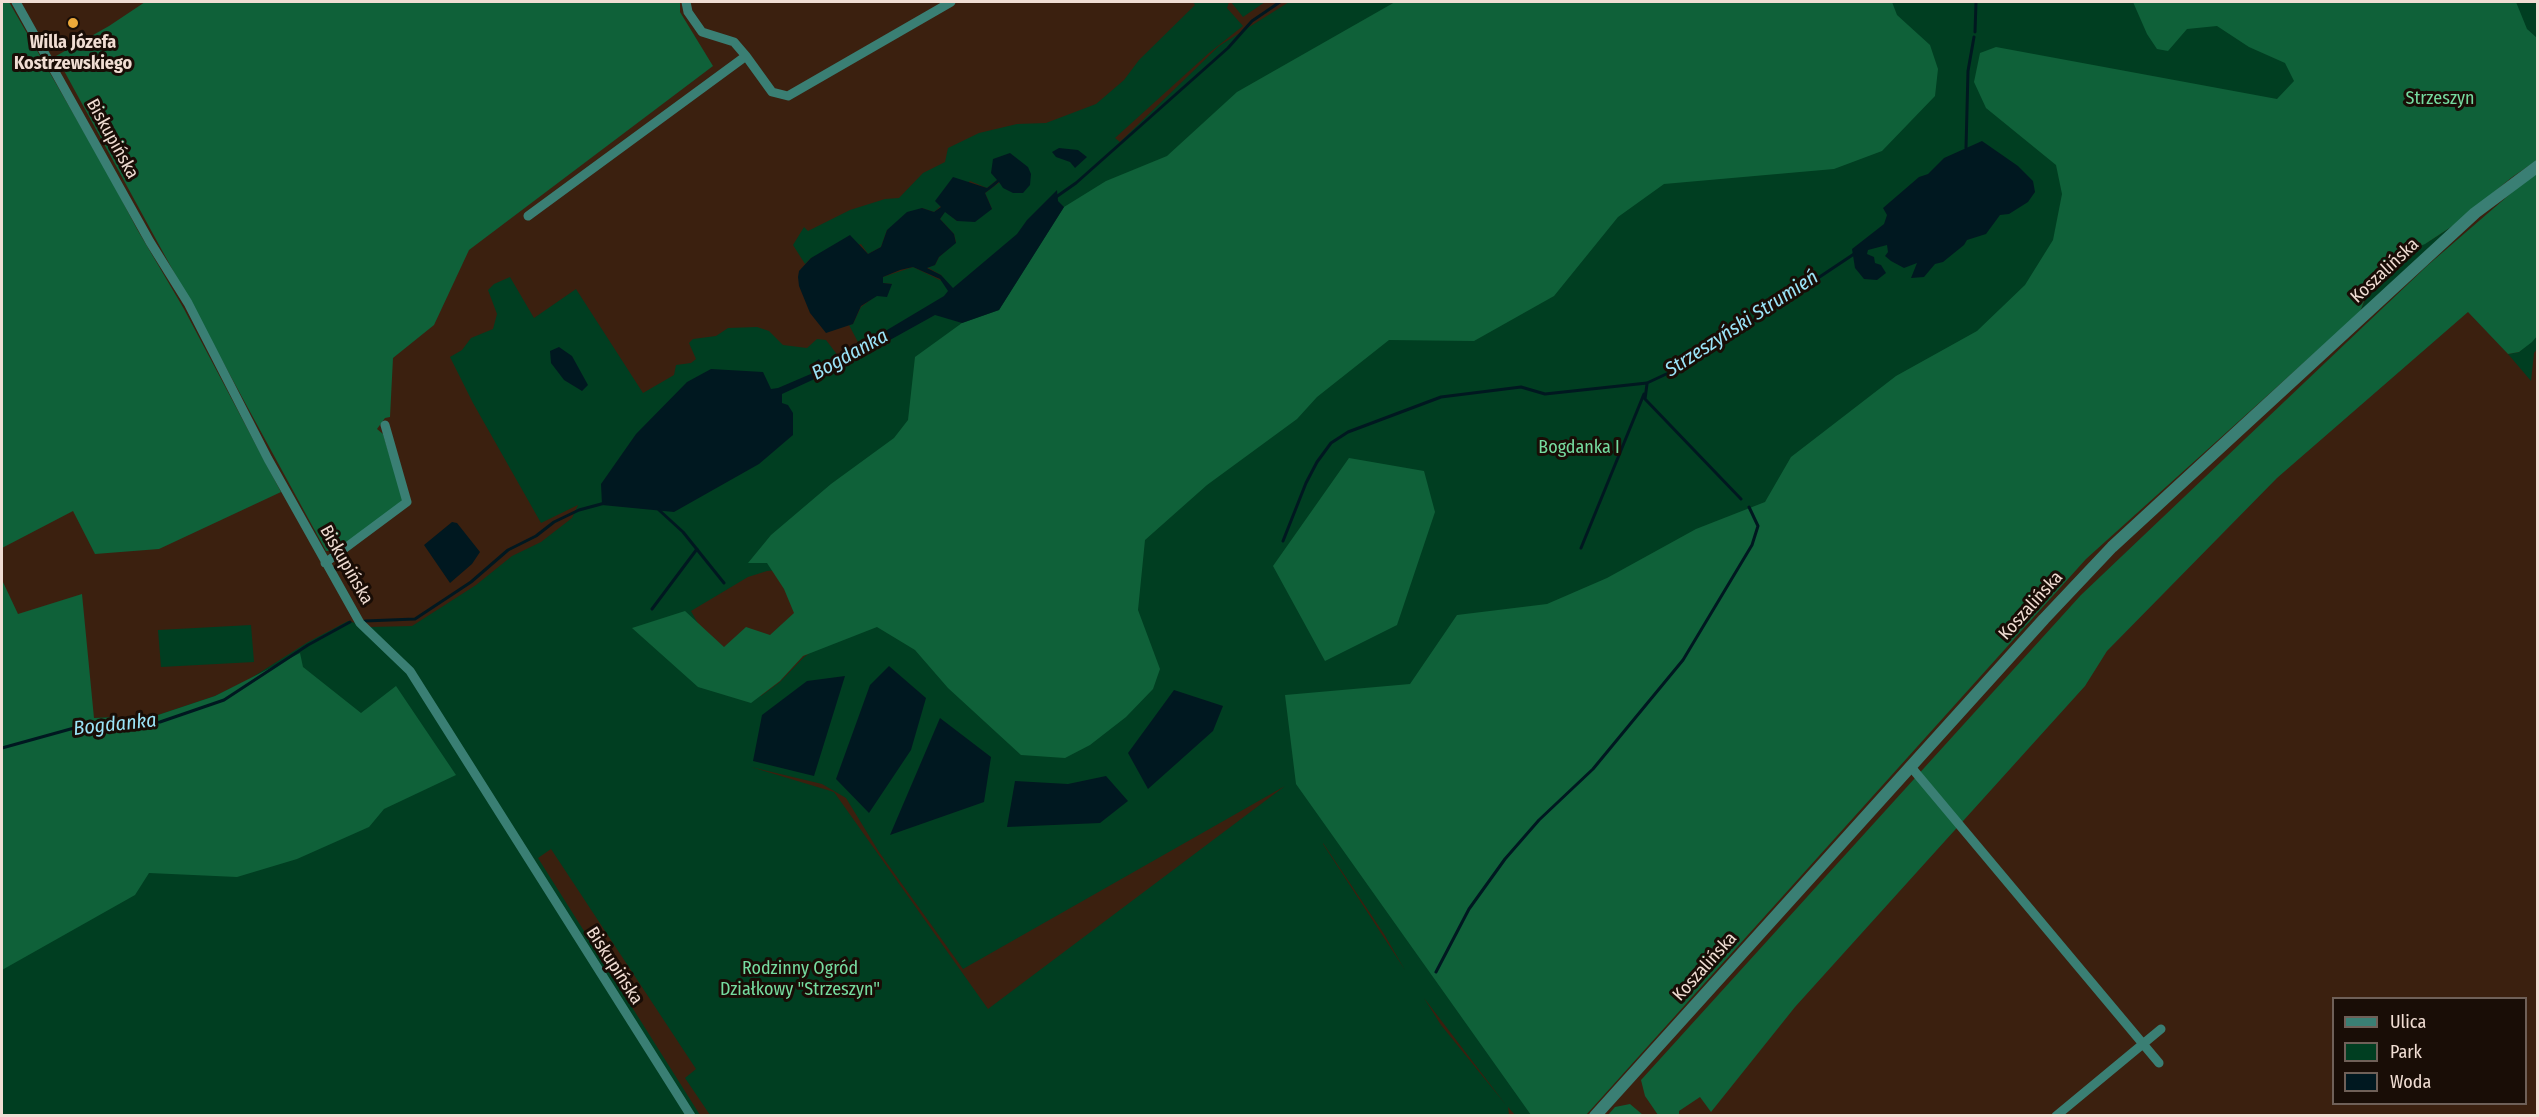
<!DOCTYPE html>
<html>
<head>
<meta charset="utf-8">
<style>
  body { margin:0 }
  #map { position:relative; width:2539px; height:1117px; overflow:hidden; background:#3b200f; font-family:"Fira Sans Condensed",sans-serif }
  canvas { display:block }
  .frame { position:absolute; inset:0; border:3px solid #f0ddd3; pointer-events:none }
  .legend { position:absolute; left:2332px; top:997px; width:195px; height:108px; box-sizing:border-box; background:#190d06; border:2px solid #6f6058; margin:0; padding:8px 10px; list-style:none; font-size:18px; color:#f0ddd3 }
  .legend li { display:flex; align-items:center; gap:12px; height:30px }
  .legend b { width:30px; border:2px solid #6f6058 }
</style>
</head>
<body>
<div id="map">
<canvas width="2539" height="1117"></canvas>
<div class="frame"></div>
<ul class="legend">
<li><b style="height:8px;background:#3a7f74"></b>Ulica</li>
<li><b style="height:16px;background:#003e21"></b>Park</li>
<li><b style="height:16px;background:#001820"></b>Woda</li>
</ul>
</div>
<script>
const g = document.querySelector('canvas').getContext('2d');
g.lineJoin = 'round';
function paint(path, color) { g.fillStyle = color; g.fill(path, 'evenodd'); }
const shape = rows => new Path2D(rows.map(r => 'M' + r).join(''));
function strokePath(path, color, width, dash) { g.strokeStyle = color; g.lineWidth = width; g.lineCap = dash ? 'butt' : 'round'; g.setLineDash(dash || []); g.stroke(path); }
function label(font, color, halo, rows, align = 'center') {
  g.font = font + ' "Fira Sans Condensed",sans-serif'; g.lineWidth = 6; g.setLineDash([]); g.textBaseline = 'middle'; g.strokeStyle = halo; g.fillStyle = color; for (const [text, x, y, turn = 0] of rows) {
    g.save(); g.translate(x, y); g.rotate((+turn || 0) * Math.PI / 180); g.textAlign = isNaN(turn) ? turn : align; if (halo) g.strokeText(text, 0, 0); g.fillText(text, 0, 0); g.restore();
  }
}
const green = shape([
  [1193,2,1229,2,1227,8,1243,26,1209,53,1115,138,1120,142,1219,46,1289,2,2537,2,2537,152,2425,244,2454,225,2360,312,2366,298,2085,555,1575,1115,1515,1115,1508,1107,1509,1115,710,1115,685,1078,696,1069,551,849,538,858,700,1115,2,1116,2,742,94,718,155,716,215,696,248,680,308,642,348,621,370,627,412,626,476,585,512,556,541,542,572,518,578,505,541,523,473,403,450,357,462,350,471,338,493,329,497,314,488,290,494,284,510,277,534,318,576,289,643,393,674,375,676,365,691,363,696,359,689,343,693,339,716,336,728,328,757,327,769,331,783,345,807,348,817,339,826,340,839,357,859,344,849,325,853,324,861,307,892,284,883,283,883,277,913,267,948,284,941,275,927,267,935,265,939,257,956,242,954,234,940,219,945,211,957,221,992,209,985,193,1000,182,1014,193,997,180,987,188,970,181,934,212,922,208,887,230,881,247,868,254,861,244,811,258,805,264,793,245,804,227,808,231,850,210,885,199,899,198,923,173,945,162,948,148,979,133,1017,124,1046,123,1096,104,1124,80,1139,60,1195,5],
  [798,568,824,643,804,657,780,682,761,696,719,662,691,611,748,577,767,571],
  [751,767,822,784,846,798,879,852,963,969,1285,786,988,1009,834,792],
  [1323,843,1384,934,1405,970,1323,844],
  [1424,998,1506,1105,1441,1025],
  [1231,2,1265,2,1243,17],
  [2537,335,2537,349,2534,353,2531,381,2508,354,2519,352],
  [251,625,254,662,161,667,158,630]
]);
const forest = shape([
  [2,2,9,2,107,172,137,229,184,309,281,492,159,549,95,554,73,511,2,548],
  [145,2,680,2,680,12,713,66,469,250,434,325,393,358,390,417,385,418,377,429,383,434,403,499,400,505,334,551,326,551,56,56,109,26],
  [1395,2,1892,2,1897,15,1930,45,1938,69,1935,96,1882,151,1834,169,1664,184,1618,217,1554,296,1474,341,1389,340,1317,397,1297,419,1207,485,1145,540,1138,610,1160,669,1153,689,1126,717,1090,745,1065,758,1021,755,948,688,915,650,877,627,803,656,780,681,751,703,698,687,632,628,685,611,724,647,746,627,770,635,794,613,784,589,767,563,748,563,771,535,831,484,894,438,908,420,915,357,962,323,999,310,1064,207,1106,181,1167,156,1237,92],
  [2133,2,2516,2,2527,29,2537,38,2537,160,2511,178,2454,225,2425,244,2408,251,2372,280,2360,312,2086,559,1586,1115,1531,1115,1296,784,1285,695,1410,684,1457,615,1547,604,1607,578,1696,529,1765,502,1791,457,1896,376,1977,331,2025,285,2053,240,2062,194,2056,165,1986,108,1974,82,1980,53,1996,47,2277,99,2294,81,2285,63,2249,47,2217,26,2187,29,2168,51,2157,49,2147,34],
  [2537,174,2538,335,2532,342,2519,352,2508,354,2468,312,2277,478,2107,651,2085,686,1795,1007,1711,1112,1700,1097,1679,1111,1679,1115,1658,1115,1645,1096,1641,1080,2081,595,2428,265,2524,182],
  [1349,458,1424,471,1435,512,1397,625,1325,661,1273,566],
  [2,580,18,614,82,594,94,718,155,716,215,696,300,653,303,667,361,713,396,686,456,775,384,809,369,827,297,859,237,877,149,873,135,895,2,970],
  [1630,1104,1643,1115,1608,1115,1615,1107]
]);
const water = shape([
  [1982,141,2018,166,2033,181,2035,192,2028,202,2009,214,2000,215,1986,234,1967,240,1964,245,1943,262,1935,264,1924,277,1911,278,1917,263,1904,268,1891,261,1885,256,1888,252,1887,245,1868,250,1867,254,1874,257,1875,263,1881,265,1886,273,1877,280,1864,279,1855,268,1852,249,1884,224,1887,215,1883,208,1919,177,1928,174,1944,158],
  [1059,148,1078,150,1087,157,1075,168,1070,162,1056,157,1052,152],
  [1010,153,1028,167,1031,174,1030,185,1023,193,1013,193,1003,188,999,182,993,187,985,193,992,209,975,222,957,221,945,212,940,219,954,234,956,243,939,257,935,265,927,268,941,275,953,288,1017,234,1027,220,1057,190,1058,201,1064,207,999,310,962,323,935,315,845,365,782,394,782,403,788,405,793,413,793,435,759,464,674,512,602,505,601,484,636,434,687,382,711,369,763,372,771,389,778,388,820,370,816,361,819,359,825,367,944,296,948,291,940,279,913,267,900,270,883,277,883,283,892,284,887,297,877,296,861,306,853,324,826,333,810,313,799,286,798,277,799,271,811,258,850,235,868,254,881,247,887,230,907,212,922,208,934,212,941,207,935,201,953,177,987,188,997,180,991,173,993,159],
  [559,347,572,356,588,385,582,391,564,380,551,363,550,351],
  [452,522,457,523,480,552,472,564,450,583,424,545],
  [889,666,926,698,911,750,869,813,836,779,870,685],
  [845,676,814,776,753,761,762,715,807,681],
  [1174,690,1223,706,1213,731,1148,789,1128,753],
  [940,718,991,757,984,802,890,835],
  [1106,776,1128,801,1100,823,1007,827,1015,781,1068,784]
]);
const stream = shape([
  [1975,32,1976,2],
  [1966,148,1968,71,1974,37],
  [1056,197,1076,183,1228,48,1252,21,1280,2],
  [1647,384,1645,399,1741,499],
  [659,510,683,532,724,583],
  [1283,541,1306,483,1317,462,1331,443,1348,432,1441,397,1521,387,1545,394,1647,383,1692,362,1854,254],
  [1581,548,1644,394],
  [652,609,697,549],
  [365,621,415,619,471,582,508,550,536,536,554,522,579,510,605,503],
  [2,748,85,725,160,722,224,700,308,645,350,622],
  [1436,972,1469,909,1505,859,1539,820,1593,769,1683,660,1752,545,1758,526,1749,507]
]);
const minor = shape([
  [16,2,150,242,188,303,268,459,360,623,410,671,691,1116],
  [746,56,772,92,788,96,951,2],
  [528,216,746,56,734,42,702,32,688,12,686,2],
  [325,563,407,502,385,425],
  [1911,767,2159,1063],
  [2056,1116,2161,1029]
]);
const tertiary = shape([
  [1595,1116,2044,619,2112,547,2475,213,2538,166]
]);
const markers = [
  [73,23,6,"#eca93a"]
];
const poiNames = [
  ["Willa Józefa",73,43],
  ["Kostrzewskiego",73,64]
];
const parkNames = [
  ["Strzeszyn",2440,99],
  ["Bogdanka I",1579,448],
  ["Rodzinny Ogród",800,969],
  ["Działkowy \"Strzeszyn\"",800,990]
];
const streetNames = [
  ["Biskupińska",112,139,61],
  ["Koszalińska",2385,271,-43],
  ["Biskupińska",346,565,60],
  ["Koszalińska",2031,606,-48],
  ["Biskupińska",614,966,57],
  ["Koszalińska",1705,967,-48]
];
const waterNames = [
  ["Strzeszyński Strumień",1742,324,-33],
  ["Bogdanka",850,355,-29],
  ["Bogdanka",115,725,-6]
];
paint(green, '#003e21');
paint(forest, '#0f6139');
paint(water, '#001820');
strokePath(stream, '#001820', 3);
strokePath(minor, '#3a7f74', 9);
strokePath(tertiary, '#3a7f74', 12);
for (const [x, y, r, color] of markers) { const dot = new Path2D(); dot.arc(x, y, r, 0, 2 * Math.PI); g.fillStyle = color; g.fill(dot); strokePath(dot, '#190d06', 2); }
label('bold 18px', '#f0ddd3', '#190d06', poiNames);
label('18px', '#76dca0', '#190d06', parkNames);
label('18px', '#f0ddd3', '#190d06', streetNames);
label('italic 20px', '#9be4f8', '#190d06', waterNames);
</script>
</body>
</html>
